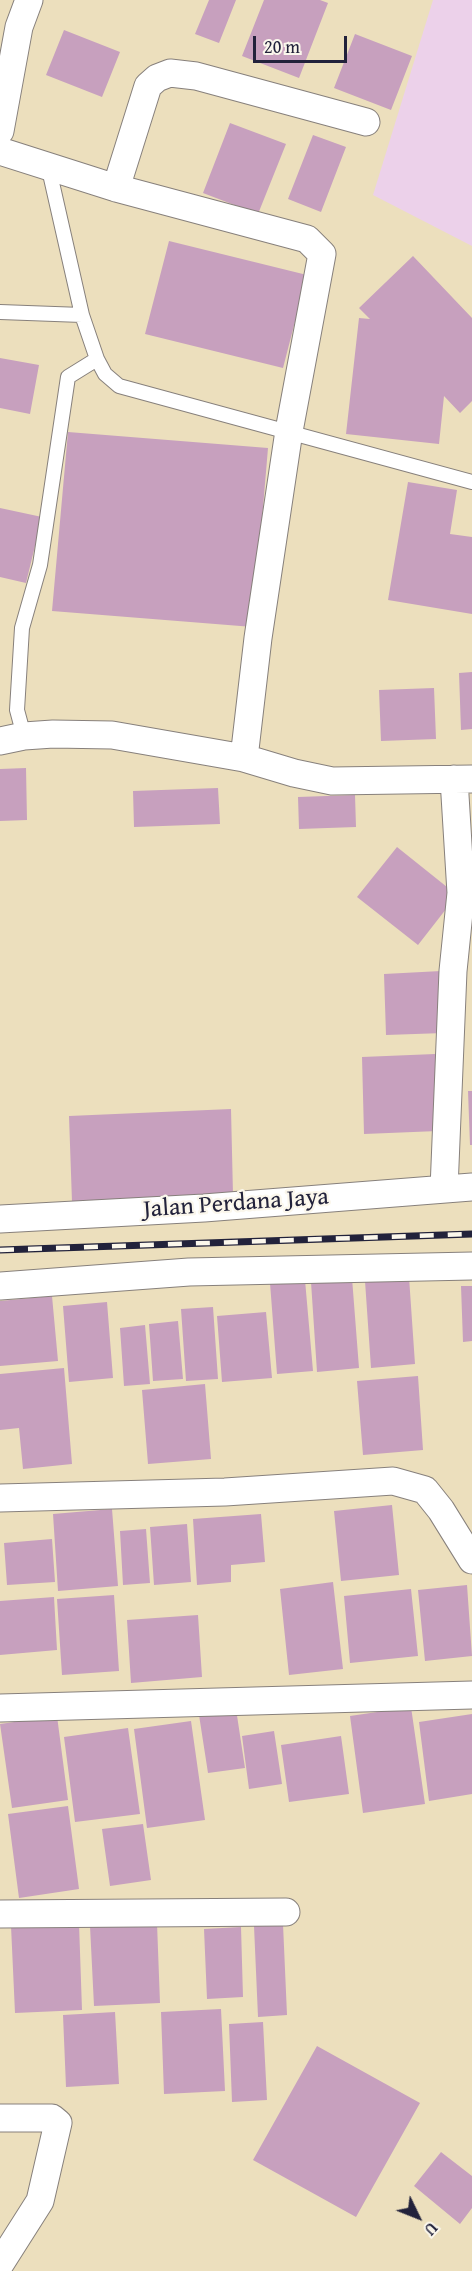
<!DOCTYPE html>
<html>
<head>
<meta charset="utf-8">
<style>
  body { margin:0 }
  #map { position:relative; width:472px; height:2271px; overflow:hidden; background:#ecdfbd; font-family:"Gentium Book Plus",serif }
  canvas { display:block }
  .north { position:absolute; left:388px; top:2187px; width:60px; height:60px; -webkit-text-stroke:4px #fbf7ec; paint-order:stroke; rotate:133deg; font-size:16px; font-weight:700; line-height:24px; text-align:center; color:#22223b }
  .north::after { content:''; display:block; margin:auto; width:21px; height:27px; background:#22223b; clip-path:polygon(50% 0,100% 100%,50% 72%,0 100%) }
  .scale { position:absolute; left:253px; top:36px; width:94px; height:27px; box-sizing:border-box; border:3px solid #22223b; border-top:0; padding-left:8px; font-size:18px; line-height:21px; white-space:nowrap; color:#22223b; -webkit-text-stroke:4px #fbf7ec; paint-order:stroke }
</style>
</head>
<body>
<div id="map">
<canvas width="472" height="2271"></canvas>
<div class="north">U</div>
<div class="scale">20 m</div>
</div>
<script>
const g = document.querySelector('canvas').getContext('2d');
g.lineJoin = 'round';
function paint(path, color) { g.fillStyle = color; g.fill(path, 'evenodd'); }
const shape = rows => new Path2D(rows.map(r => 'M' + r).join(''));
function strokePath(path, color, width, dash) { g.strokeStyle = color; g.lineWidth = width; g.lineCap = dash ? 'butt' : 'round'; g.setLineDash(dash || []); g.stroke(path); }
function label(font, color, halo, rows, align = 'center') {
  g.font = font + ' "Gentium Book Plus",serif'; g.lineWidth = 4.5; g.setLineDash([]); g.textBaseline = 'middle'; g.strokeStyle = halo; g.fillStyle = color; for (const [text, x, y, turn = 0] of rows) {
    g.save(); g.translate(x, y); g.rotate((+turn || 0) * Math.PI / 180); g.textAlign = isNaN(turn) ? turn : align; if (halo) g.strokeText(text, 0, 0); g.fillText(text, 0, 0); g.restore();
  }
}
const built = shape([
  [433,0,472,0,472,246,373,195]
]);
const building = shape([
  [209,0,236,0,219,43,195,34],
  [264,0,320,0,328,3,299,78,242,56],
  [64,30,120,52,102,97,46,75],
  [355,34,412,56,391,110,334,88],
  [230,123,286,144,258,214,203,193],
  [313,135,346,147,321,212,288,199],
  [169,241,307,275,283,368,145,334],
  [413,256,472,318,472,401,460,413,444,396,439,444,346,434,359,318,370,319,359,308],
  [0,358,39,365,30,414,0,408],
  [68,432,268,448,253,627,52,611],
  [408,482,457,490,450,534,472,537,472,614,388,600],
  [0,508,42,517,26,583,0,577],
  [472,672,472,729,461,730,459,673],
  [434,688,436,739,381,741,379,690],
  [26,768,27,820,0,821,0,769],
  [218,788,220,824,134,827,133,791],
  [355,795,356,827,299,829,298,797],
  [397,847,457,895,418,945,357,897],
  [441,971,444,1033,386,1035,384,974],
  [435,1054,438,1131,364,1134,362,1057],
  [468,1091,472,1091,472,1145,470,1145],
  [231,1109,233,1195,72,1202,69,1116],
  [409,1277,415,1364,371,1368,365,1281],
  [352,1278,359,1368,317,1372,311,1282],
  [305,1280,313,1371,277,1374,270,1283],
  [461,1286,472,1286,472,1341,463,1342],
  [52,1296,58,1361,0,1366,0,1301],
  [107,1302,113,1378,69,1382,63,1306],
  [213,1307,218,1379,186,1381,181,1309],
  [266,1312,272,1378,222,1382,217,1316],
  [178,1321,183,1379,153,1381,149,1324],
  [145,1325,150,1384,124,1386,120,1328],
  [64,1368,72,1464,23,1469,19,1428,0,1430,0,1374],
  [418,1376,423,1450,363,1455,357,1381],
  [205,1384,211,1459,148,1464,142,1390],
  [392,1505,399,1575,341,1581,334,1511],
  [112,1509,118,1586,58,1591,53,1514],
  [261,1514,265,1562,231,1565,231,1582,197,1585,193,1519],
  [187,1524,191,1582,154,1585,150,1527],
  [146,1529,150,1583,123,1585,120,1531],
  [52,1539,55,1582,7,1585,4,1543],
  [333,1582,343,1669,289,1675,280,1589],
  [467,1585,472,1656,425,1661,418,1590],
  [411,1589,418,1656,350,1663,344,1596],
  [114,1595,119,1671,62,1675,57,1599],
  [54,1597,57,1650,0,1655,0,1601],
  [198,1615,202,1677,131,1683,127,1620],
  [411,1707,425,1804,363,1813,350,1716],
  [236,1709,245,1768,208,1773,199,1715],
  [472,1714,472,1794,429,1801,419,1722],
  [57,1716,68,1800,12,1808,0,1724],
  [191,1721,205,1820,147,1828,134,1729],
  [128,1728,140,1814,75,1822,64,1737],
  [274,1731,282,1784,249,1789,242,1736],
  [341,1736,349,1794,289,1802,281,1745],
  [68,1806,79,1889,19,1898,8,1814],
  [143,1824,151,1880,110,1886,102,1829],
  [79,1923,82,2010,15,2013,11,1926],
  [157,1923,160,2003,94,2006,90,1926],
  [283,1924,287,2015,258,2017,254,1926],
  [241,1927,243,1997,207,1999,204,1929],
  [221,2009,225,2091,164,2094,161,2012],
  [115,2012,119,2084,66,2087,63,2015],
  [263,2022,267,2100,232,2102,229,2024],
  [317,2046,420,2103,356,2217,253,2160],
  [441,2152,472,2176,472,2208,460,2224,414,2186]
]);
const service = shape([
  [48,165,82,315,97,359,105,374,119,386,472,482],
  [0,312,82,315],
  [24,736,17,710,22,628,40,565,68,377,97,359]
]);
const minor = shape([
  [0,131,19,27,29,0],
  [0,151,116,188,307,239,322,254,289,431,258,638,244,758,294,773,332,781,472,779],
  [116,188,148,86,157,78,170,73,196,76,366,122],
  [0,741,24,736,53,734,112,735,244,758],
  [444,1189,453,971,461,893,454,779],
  [0,1219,204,1208,472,1187],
  [0,1286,189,1272,472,1266],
  [0,1498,225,1492,393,1481,425,1490,441,1510,472,1560],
  [0,1708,472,1695],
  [0,1914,286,1912],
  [0,2118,52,2118,58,2123,40,2201,0,2264]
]);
const rail = shape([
  [0,1250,472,1234]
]);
const streetNames = [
  ["Jalan Perdana Jaya",236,1204,-4]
];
paint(built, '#ecd1ea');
paint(building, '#c7a0be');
strokePath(service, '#87807c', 16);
strokePath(minor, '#87807c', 29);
strokePath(service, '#fff', 14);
strokePath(minor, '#fff', 27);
strokePath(rail, '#22223b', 7);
strokePath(rail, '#fbf7ec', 4.5, [14]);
label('24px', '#22223b', '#fbf7ec', streetNames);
</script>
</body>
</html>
